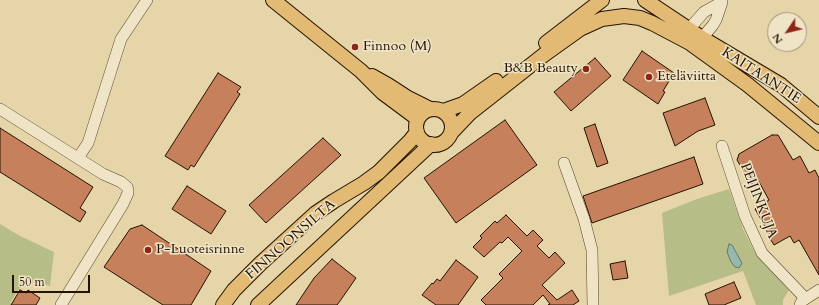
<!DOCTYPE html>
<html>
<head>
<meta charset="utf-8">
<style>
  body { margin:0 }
  #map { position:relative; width:819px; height:305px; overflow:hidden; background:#e6d5a8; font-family:Cardo,serif }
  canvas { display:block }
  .north { position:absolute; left:767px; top:12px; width:40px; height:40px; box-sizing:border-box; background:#efe4c6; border:1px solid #9e9077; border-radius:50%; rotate:235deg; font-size:11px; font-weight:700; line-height:16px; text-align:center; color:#251300 }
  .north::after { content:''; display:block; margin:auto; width:14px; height:18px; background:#8f2418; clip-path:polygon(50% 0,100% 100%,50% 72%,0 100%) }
  .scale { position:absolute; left:12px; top:275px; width:78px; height:18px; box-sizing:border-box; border:2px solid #251300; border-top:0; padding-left:5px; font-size:12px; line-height:14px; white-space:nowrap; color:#251300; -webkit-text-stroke:3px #efe4c6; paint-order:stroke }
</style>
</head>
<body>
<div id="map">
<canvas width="819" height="305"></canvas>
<div class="north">N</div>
<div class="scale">50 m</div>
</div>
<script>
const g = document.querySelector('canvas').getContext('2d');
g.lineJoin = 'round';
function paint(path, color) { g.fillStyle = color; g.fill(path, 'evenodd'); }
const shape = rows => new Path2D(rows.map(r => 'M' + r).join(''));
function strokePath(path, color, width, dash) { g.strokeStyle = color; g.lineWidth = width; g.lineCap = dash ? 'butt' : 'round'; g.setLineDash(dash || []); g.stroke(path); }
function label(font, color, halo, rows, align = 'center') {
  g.font = font + ' Cardo,serif'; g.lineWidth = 3; g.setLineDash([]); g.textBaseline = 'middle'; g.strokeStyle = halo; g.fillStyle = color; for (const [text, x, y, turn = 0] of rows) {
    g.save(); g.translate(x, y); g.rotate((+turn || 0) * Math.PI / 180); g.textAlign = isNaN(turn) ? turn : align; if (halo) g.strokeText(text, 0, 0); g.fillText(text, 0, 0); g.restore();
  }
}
const green = shape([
  [729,189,743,229,755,253,789,290,783,300,783,305,756,305,743,271,669,296,662,213,697,199],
  [0,224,20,236,54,252,50,286,25,280,10,303,12,305,0,305]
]);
const water = shape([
  [729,244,732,245,742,263,739,268,735,267,731,262,727,252,729,244]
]);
const building = shape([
  [642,51,674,73,663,91,665,92,658,104,623,80,642,51],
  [595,58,611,76,571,111,554,92,595,58],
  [218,73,241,87,237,92,240,94,194,167,191,165,188,170,165,156,218,73],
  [705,98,715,125,698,131,675,146,663,113,705,98],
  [505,120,537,165,456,223,424,178,505,120],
  [595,124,608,163,597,167,584,128,595,124],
  [0,128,93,187,80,208,86,212,80,222,0,172,0,128],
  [772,135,778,135,793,160,800,156,809,173,815,170,819,178,819,275,799,240,794,243,790,236,774,245,767,234,769,233,755,209,769,200,758,180,751,184,737,160,739,154,772,135],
  [323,138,341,155,266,223,249,205,323,138],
  [694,157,703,184,592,223,583,196,694,157],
  [187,186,226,211,211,234,172,209,187,186],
  [506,215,527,236,533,230,543,240,537,246,549,258,555,252,565,263,542,285,557,300,572,290,579,301,573,305,548,305,550,304,543,295,533,305,486,305,481,300,503,278,499,274,522,251,508,237,502,243,500,242,484,257,473,247,482,238,480,236,495,221,497,223,506,215],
  [142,225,211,271,191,305,163,305,104,267,130,229,142,225],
  [332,259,356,278,340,301,337,305,296,305,314,278,332,259],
  [456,260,478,277,458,305,436,305,422,295,432,283,433,284,437,279,440,281,456,260],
  [625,261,628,278,613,280,610,264,625,261],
  [734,282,741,298,724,305,709,305,705,294,734,282],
  [20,290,26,293,28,290,40,298,36,305,11,305,20,290]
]);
const minor = shape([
  [722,2,716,20,713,25,702,38,690,43,689,29,704,12,722,2],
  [0,109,103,174,121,182,127,187,128,190,128,193,123,204,61,305],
  [722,146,745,216,762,253,805,298],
  [78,158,88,143,121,39,147,0],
  [564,163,584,219,592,250,593,305],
  [800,305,802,301,819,290]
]);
const major = shape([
  [273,0,361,71,383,93,418,119],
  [645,0,702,38,781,85,819,117],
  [546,43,602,0],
  [372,76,388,85,408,98,430,109],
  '416 127a18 18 0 1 1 36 0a18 18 0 1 1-36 0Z',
  [443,111,463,104,496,81],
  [451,133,470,113,545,54,580,29,602,19,624,16,640,18,652,23,690,43,748,85,819,143],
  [223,305,234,290,261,263,316,213,334,201,364,183,379,172,410,141,417,132],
  [258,305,431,144]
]);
const markers = [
  [355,47,4,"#8f2418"],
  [586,69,4,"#8f2418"],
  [649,77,4,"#8f2418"],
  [148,250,4,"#8f2418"]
];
const poiNames = [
  ["Finnoo (M)",363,47],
  ["B&B Beauty",578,69,"right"],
  ["Eteläviitta",657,77],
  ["P-Luoteisrinne",156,250]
];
const streetNames = [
  ["KAITAANTIE",761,76,33],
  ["PEIJINKUJA",758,201,69],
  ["FINNOONSILTA",291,240,-41]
];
paint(green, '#b7bd86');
paint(water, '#97b8ae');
strokePath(water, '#697668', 1);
paint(building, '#c6805b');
strokePath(building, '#251300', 1);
strokePath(minor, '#55442a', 12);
strokePath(major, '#251300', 16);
strokePath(minor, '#efe4c6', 11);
strokePath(major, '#e3ba74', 14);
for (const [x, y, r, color] of markers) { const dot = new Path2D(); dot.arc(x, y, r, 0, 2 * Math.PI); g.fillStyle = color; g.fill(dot); strokePath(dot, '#efe4c6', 1.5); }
label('14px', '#251300', '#efe4c6', poiNames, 'left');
label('14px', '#251300', '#efe4c6', streetNames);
</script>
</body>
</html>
